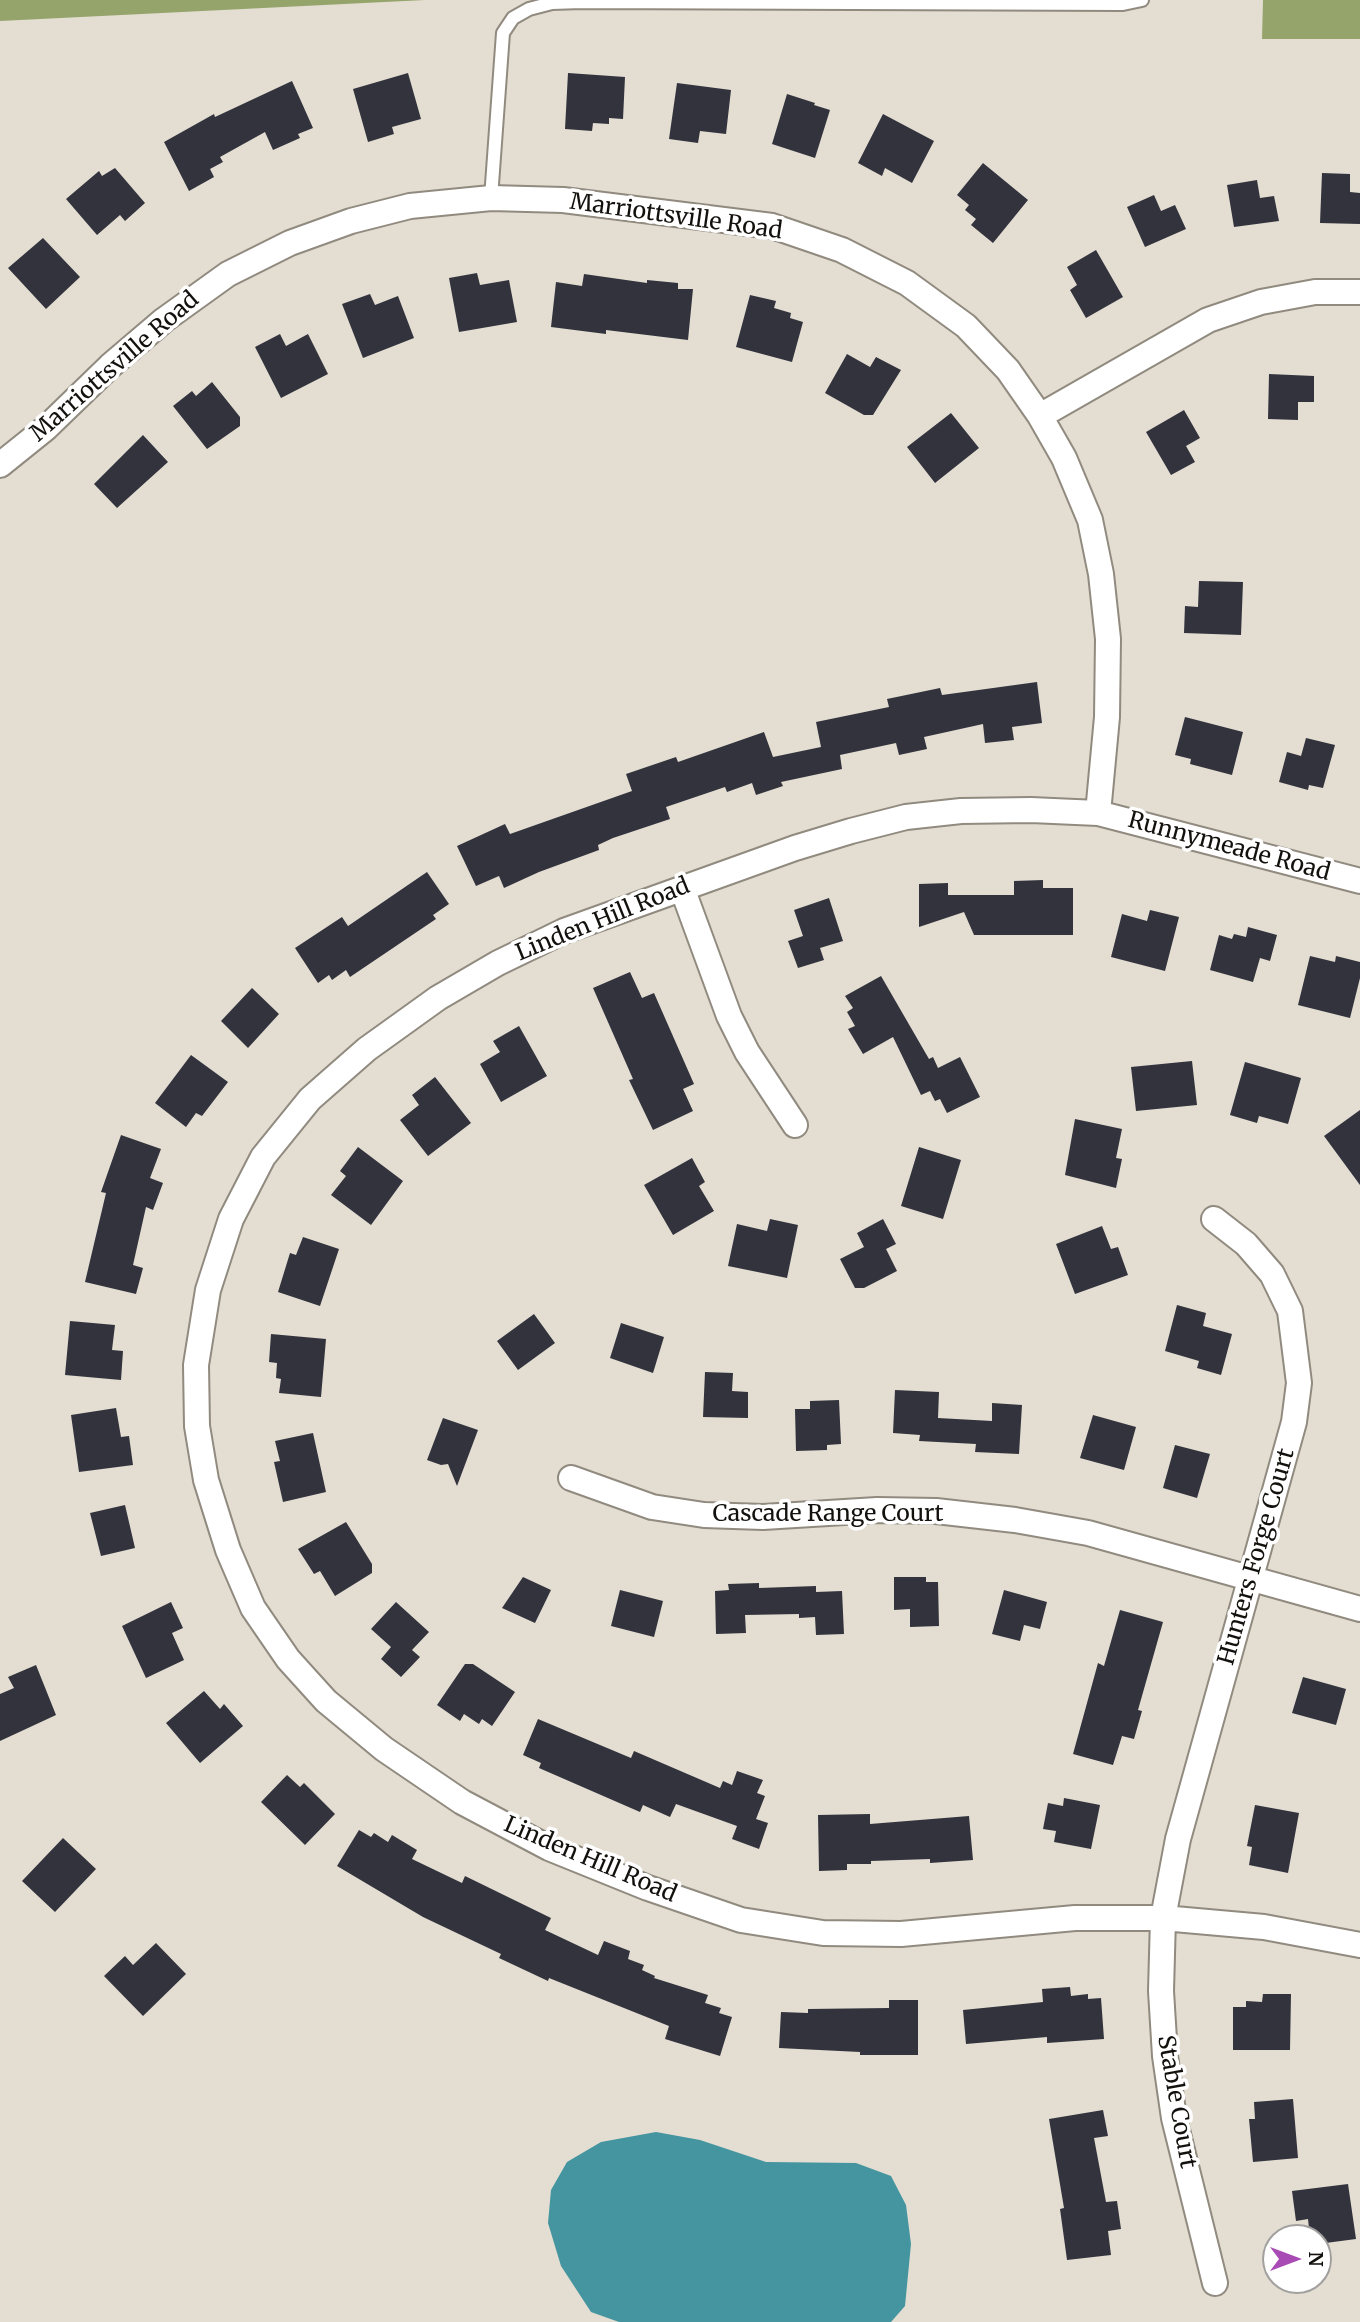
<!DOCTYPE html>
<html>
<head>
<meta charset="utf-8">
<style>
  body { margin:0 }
  #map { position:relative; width:1360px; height:2322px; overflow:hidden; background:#e3ddd2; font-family:Merriweather,serif }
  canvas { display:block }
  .north { position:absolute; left:1262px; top:2224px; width:70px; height:70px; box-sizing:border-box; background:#fff; border:2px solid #a1a09e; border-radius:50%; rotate:90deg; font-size:19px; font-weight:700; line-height:28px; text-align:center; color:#13110d }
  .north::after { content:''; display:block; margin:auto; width:24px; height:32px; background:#a94bb5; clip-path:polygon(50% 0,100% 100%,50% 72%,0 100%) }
</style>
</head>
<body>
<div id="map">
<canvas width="1360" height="2322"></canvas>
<div class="north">N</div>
</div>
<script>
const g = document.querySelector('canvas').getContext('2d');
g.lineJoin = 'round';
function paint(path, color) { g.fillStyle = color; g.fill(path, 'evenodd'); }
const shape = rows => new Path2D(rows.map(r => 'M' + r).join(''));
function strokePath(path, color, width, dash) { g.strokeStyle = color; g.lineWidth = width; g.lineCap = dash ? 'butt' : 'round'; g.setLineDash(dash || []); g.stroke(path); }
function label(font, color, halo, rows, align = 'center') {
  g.font = font + ' Merriweather,serif'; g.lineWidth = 7; g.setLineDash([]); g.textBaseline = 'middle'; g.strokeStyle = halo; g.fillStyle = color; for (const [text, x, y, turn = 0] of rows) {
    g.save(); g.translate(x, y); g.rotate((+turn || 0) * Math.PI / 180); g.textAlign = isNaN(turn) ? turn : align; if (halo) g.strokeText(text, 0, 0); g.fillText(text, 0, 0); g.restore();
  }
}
const forest = shape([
  [0,0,425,0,0,21],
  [1263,0,1360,0,1360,39,1262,39]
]);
const water = shape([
  [656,2132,700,2140,766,2162,856,2163,891,2176,906,2205,911,2244,905,2306,891,2322,619,2322,591,2312,561,2266,548,2223,551,2190,567,2162,601,2142]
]);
const building = shape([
  [408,73,421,119,392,127,394,134,368,142,353,89],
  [568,73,625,77,623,119,609,118,609,124,593,123,592,131,565,129],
  [292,81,313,128,298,134,300,138,273,150,265,132,220,157,223,162,210,169,214,177,189,191,164,142,214,114,215,117],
  [677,83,731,90,726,134,700,131,698,143,669,139],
  [787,94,815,103,814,105,830,110,815,158,772,144],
  [883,114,934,141,912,183,885,168,882,176,858,163],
  [983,163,1028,200,993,243,971,225,976,219,965,210,969,205,957,195],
  [115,168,145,203,125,221,120,215,97,235,66,199,99,171,102,176],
  [1322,173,1350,174,1350,192,1360,193,1360,224,1320,223],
  [1257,180,1260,198,1274,196,1279,221,1234,227,1227,185],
  [1154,195,1161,211,1175,205,1186,229,1145,247,1127,207],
  [43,238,80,277,46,309,8,268],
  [1096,250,1123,297,1086,318,1070,290,1077,285,1067,267],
  [477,273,480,285,509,280,517,322,459,332,449,278],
  [584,274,647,283,647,280,678,283,678,289,693,289,688,340,606,330,606,334,551,327,556,282,582,286],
  [370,294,375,305,398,296,414,338,363,358,342,304],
  [750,295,776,301,774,308,791,313,790,318,803,322,792,362,736,347],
  [280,334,286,346,308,334,328,374,281,398,255,347],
  [847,354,870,367,876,357,901,370,873,415,864,415,825,393],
  [1269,374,1314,376,1314,402,1298,402,1298,420,1268,419],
  [212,382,240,417,240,426,207,449,173,406,192,391,196,396],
  [1184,410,1200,438,1186,446,1195,462,1171,475,1146,432],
  [951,413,979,448,935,483,907,447],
  [143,435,168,462,117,508,94,484],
  [1199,581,1243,582,1241,635,1184,633,1185,606,1198,607],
  [1037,682,1042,723,1012,727,1014,740,985,743,983,724,924,737,927,749,899,755,896,743,840,755,842,769,781,782,783,786,756,795,752,783,727,792,725,787,666,807,670,819,613,838,598,845,599,850,539,872,504,888,499,876,476,886,457,846,505,824,510,834,632,791,626,774,676,757,678,762,764,732,773,757,821,747,816,722,889,707,887,699,940,688,942,695],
  [1185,717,1243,732,1232,775,1190,764,1191,759,1175,755],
  [1306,738,1335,745,1323,788,1309,785,1308,790,1279,782,1287,752,1301,756],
  [427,872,449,904,433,915,436,919,350,977,346,970,332,980,329,975,318,983,295,948,342,917,348,926],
  [1043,880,1043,888,1073,888,1073,935,974,935,964,912,919,927,919,884,948,883,948,895,1014,895,1014,881],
  [829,898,843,941,820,948,824,960,798,968,788,941,803,936,794,910],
  [1150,910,1179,917,1165,971,1111,957,1122,914,1147,921],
  [1248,927,1277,935,1270,961,1260,958,1253,982,1210,970,1219,935,1232,939,1234,934,1246,937],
  [1310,956,1335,962,1336,956,1360,962,1360,978,1350,1018,1298,1005],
  [630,972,642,998,654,993,694,1084,683,1089,693,1111,653,1130,629,1080,633,1079,593,988],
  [881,976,929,1059,933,1057,938,1068,960,1057,980,1097,947,1113,940,1099,935,1101,930,1091,921,1095,893,1037,863,1054,848,1029,855,1026,847,1012,853,1008,845,996],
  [252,988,279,1014,248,1048,221,1021],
  [519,1026,547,1076,501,1102,480,1064,500,1052,493,1041],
  [191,1055,228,1082,202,1116,196,1113,186,1127,155,1103],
  [1192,1061,1197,1105,1136,1111,1131,1067],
  [1245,1062,1301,1078,1288,1124,1259,1116,1257,1123,1230,1115],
  [435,1077,471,1123,428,1156,400,1120,419,1105,412,1095],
  [1360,1110,1360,1185,1324,1136],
  [1075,1119,1122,1129,1116,1158,1122,1159,1116,1188,1065,1175],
  [121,1135,161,1149,150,1178,163,1183,153,1210,146,1207,133,1265,143,1268,136,1294,85,1282,106,1193,101,1192],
  [358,1147,403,1181,371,1225,331,1195,346,1176,340,1171],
  [919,1147,961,1160,943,1219,901,1206],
  [692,1158,705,1182,699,1186,714,1211,673,1235,644,1185],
  [770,1219,798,1225,787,1278,728,1266,737,1224,767,1231],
  [883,1219,896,1244,886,1249,897,1271,864,1288,855,1288,840,1259,864,1247,857,1233],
  [1102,1226,1111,1249,1118,1247,1128,1275,1075,1294,1056,1244],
  [303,1237,339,1249,320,1306,278,1292,290,1253,296,1255],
  [1177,1305,1206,1313,1203,1326,1232,1334,1221,1375,1197,1368,1199,1361,1165,1351],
  [534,1314,555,1343,518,1370,497,1341],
  [70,1321,115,1325,112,1350,123,1351,121,1380,65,1375],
  [621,1323,664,1337,653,1373,610,1358],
  [271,1334,326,1339,321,1397,279,1393,281,1379,276,1378,277,1363,269,1362],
  [705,1372,733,1373,732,1391,748,1392,748,1418,703,1417],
  [895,1390,939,1392,938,1418,992,1421,992,1403,1022,1405,1019,1454,975,1452,976,1444,919,1441,920,1435,893,1433],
  [839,1400,841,1444,827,1445,827,1450,796,1451,795,1409,810,1409,810,1401],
  [116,1408,121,1437,129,1436,133,1465,79,1472,71,1415],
  [1093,1415,1136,1427,1124,1470,1080,1458],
  [443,1418,478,1430,457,1486,448,1464,441,1465,427,1460],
  [313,1433,326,1492,283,1502,274,1462,280,1461,275,1441],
  [1175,1445,1210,1454,1197,1498,1163,1488],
  [125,1505,135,1548,101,1556,90,1513],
  [346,1522,372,1564,372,1573,335,1596,320,1571,314,1574,298,1549],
  [523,1577,551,1590,535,1623,502,1608],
  [894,1577,926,1577,926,1582,938,1582,939,1626,910,1627,910,1609,894,1610],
  [759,1583,759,1588,816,1586,816,1592,842,1591,844,1634,816,1635,815,1617,799,1618,799,1614,745,1615,746,1633,716,1634,715,1591,729,1590,728,1584],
  [620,1590,663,1601,654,1637,611,1626],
  [1004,1590,1047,1602,1040,1629,1024,1625,1020,1641,992,1634],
  [171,1602,183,1628,172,1633,184,1660,146,1678,122,1626],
  [396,1602,429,1632,412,1650,420,1657,401,1677,381,1659,391,1647,371,1629],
  [1120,1610,1163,1622,1138,1710,1142,1711,1134,1739,1122,1736,1113,1765,1073,1754,1098,1663,1104,1666],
  [465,1664,473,1664,515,1692,492,1726,482,1719,479,1724,464,1714,460,1721,437,1705],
  [36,1665,56,1715,0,1741,0,1694,14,1688,8,1677],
  [1303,1677,1346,1689,1336,1725,1292,1713],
  [204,1691,220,1709,224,1704,243,1726,200,1763,166,1723],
  [538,1719,631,1758,634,1751,720,1788,723,1781,732,1785,737,1771,763,1780,757,1793,765,1796,756,1819,768,1823,759,1849,732,1839,737,1826,676,1804,670,1817,643,1805,640,1812,539,1768,541,1763,523,1755],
  [287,1775,300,1787,304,1783,335,1814,305,1845,261,1802],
  [1064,1798,1100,1805,1091,1849,1054,1842,1056,1831,1043,1829,1048,1803,1063,1806],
  [1255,1805,1299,1813,1288,1873,1249,1865,1252,1847,1247,1846],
  [870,1814,870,1824,969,1816,973,1860,930,1863,930,1859,871,1861,871,1864,847,1864,847,1870,819,1871,818,1815],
  [359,1830,371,1837,374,1833,388,1842,392,1835,417,1850,412,1859,462,1883,465,1876,551,1918,545,1930,598,1955,604,1941,630,1951,628,1959,644,1965,642,1970,655,1976,654,1978,708,1995,705,2003,721,2008,719,2013,732,2017,720,2056,665,2039,669,2026,549,1978,548,1981,499,1958,501,1954,423,1917,337,1866],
  [63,1838,96,1869,55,1912,22,1881],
  [156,1943,186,1974,143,2016,104,1976,125,1956,133,1965],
  [1070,1987,1071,1996,1088,1994,1088,1999,1101,1998,1104,2039,1047,2043,1047,2037,966,2044,963,2010,1043,2002,1042,1989],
  [1263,1994,1291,1994,1290,2050,1233,2050,1233,2007,1246,2007,1246,2001,1262,2002],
  [889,2000,918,2000,918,2055,860,2055,860,2052,779,2048,781,2012,808,2013,808,2009,889,2008],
  [1293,2099,1298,2158,1253,2162,1249,2119,1255,2119,1254,2102],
  [1103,2110,1108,2136,1094,2138,1106,2202,1117,2201,1121,2229,1108,2231,1111,2255,1067,2260,1060,2209,1064,2208,1049,2119],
  [1348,2184,1356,2239,1318,2244,1318,2238,1310,2238,1308,2219,1296,2221,1292,2191]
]);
const service = shape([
  [491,198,503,33,513,18,529,9,552,3,582,2,1123,4,1142,0]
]);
const minor = shape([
  [1040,416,1208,320,1261,302,1315,292,1360,292],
  [0,465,46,428,110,366,164,320,228,274,290,243,351,221,410,206,491,198,563,200,772,226,842,250,907,283,966,326,1008,370,1040,416,1064,458,1090,520,1101,574,1108,639,1107,717,1098,813],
  [1360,881,1098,813,1031,810,961,811,906,817,851,831,795,848,564,931,498,963,438,998,367,1049,310,1099,263,1157,231,1219,208,1290,196,1365,197,1426,206,1480,228,1550,253,1608,288,1659,326,1701,384,1749,462,1802,549,1848,648,1888,741,1920,823,1933,901,1934,1075,1918,1163,1918,1264,1927,1360,1945],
  [682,888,729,1016,747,1052,795,1125],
  [1214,1219,1246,1244,1272,1274,1290,1311,1299,1383,1294,1422,1178,1839,1163,1918,1161,1991,1165,2056,1174,2118,1215,2283],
  [571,1478,652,1507,704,1515,763,1517,877,1510,936,1511,1015,1520,1088,1533,1360,1609]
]);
const streetNames = [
  ["Marriottsville Road",676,217,8],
  ["Marriottsville Road",115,367,-41],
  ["Runnymeade Road",1229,847,15],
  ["Linden Hill Road",603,920,-22],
  ["Cascade Range Court",828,1514],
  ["Hunters Forge Court",1257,1557,-74],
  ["Linden Hill Road",590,1860,23],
  ["Stable Court",1176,2102,80]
];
paint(forest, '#95a46b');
paint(water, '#44959f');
paint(building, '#32333d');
strokePath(service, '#908a7f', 16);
strokePath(minor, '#908a7f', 28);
strokePath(service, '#fff', 12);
strokePath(minor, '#fff', 24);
label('23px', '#13110d', '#fff', streetNames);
</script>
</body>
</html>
